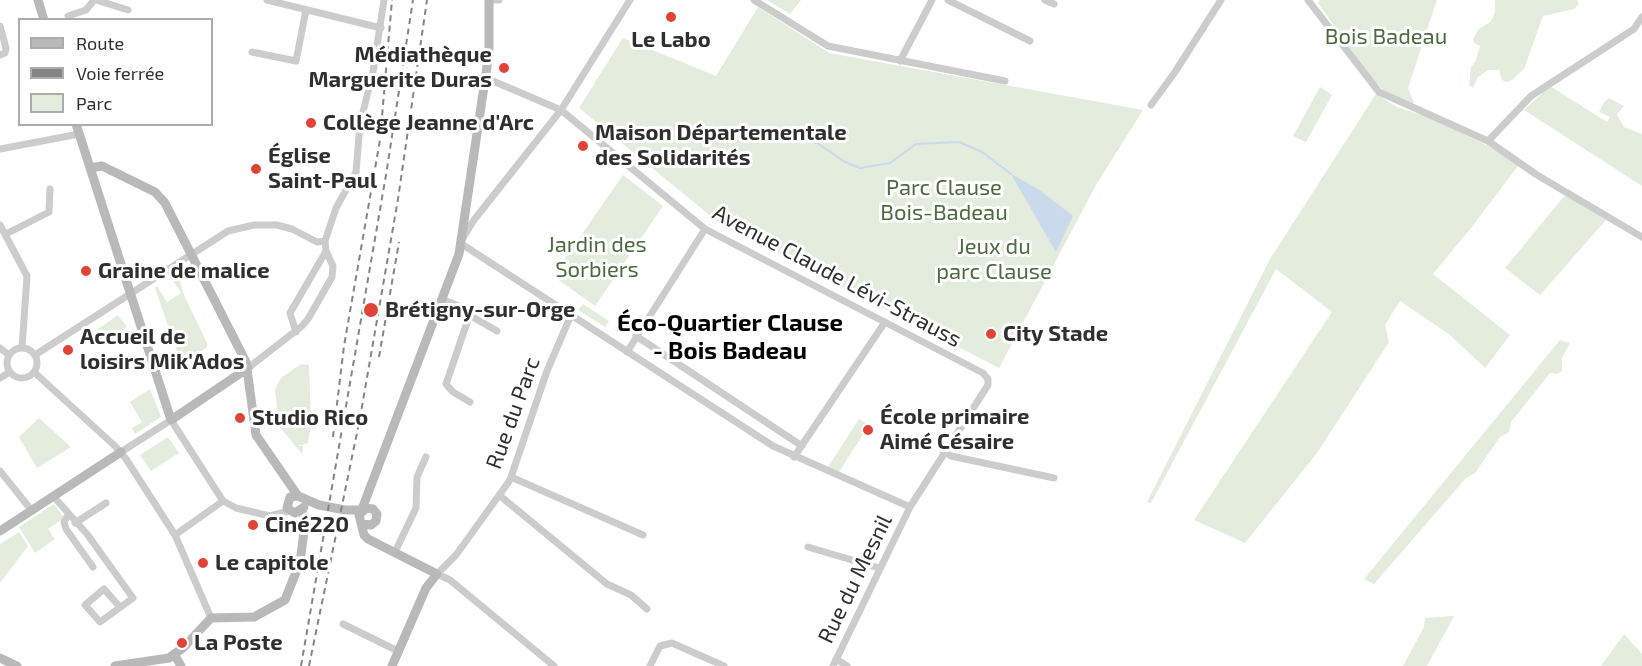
<!DOCTYPE html>
<html>
<head>
<meta charset="utf-8">
<style>
  body { margin:0 }
  #map { position:relative; width:1642px; height:666px; overflow:hidden; background:#fff; font-family:"Exo 2",sans-serif }
  canvas { display:block }
  .legend { position:absolute; left:18px; top:18px; width:195px; height:108px; box-sizing:border-box; background:#fff; border:2px solid #acacac; margin:0; padding:8px 10px; list-style:none; font-size:18px; color:#2f2f2f }
  .legend li { display:flex; align-items:center; gap:12px; height:30px }
  .legend b { width:30px; border:2px solid #acacac }
</style>
</head>
<body>
<div id="map">
<canvas width="1642" height="666"></canvas>
<ul class="legend">
<li><b style="height:8px;background:#b9b9b9"></b>Route</li>
<li><b style="height:8px;background:#848484"></b>Voie ferrée</li>
<li><b style="height:16px;background:#e3ecdd"></b>Parc</li>
</ul>
</div>
<script>
const g = document.querySelector('canvas').getContext('2d');
g.lineJoin = 'round';
function paint(path, color) { g.fillStyle = color; g.fill(path, 'evenodd'); }
const shape = rows => new Path2D(rows.map(r => 'M' + r).join(''));
function strokePath(path, color, width, dash) { g.strokeStyle = color; g.lineWidth = width; g.lineCap = dash ? 'butt' : 'round'; g.setLineDash(dash || []); g.stroke(path); }
function label(font, color, halo, rows, align = 'center') {
  g.font = font + ' "Exo 2",sans-serif'; g.lineWidth = 6; g.setLineDash([]); g.textBaseline = 'middle'; g.strokeStyle = halo; g.fillStyle = color; for (const [text, x, y, turn = 0] of rows) {
    g.save(); g.translate(x, y); g.rotate((+turn || 0) * Math.PI / 180); g.textAlign = isNaN(turn) ? turn : align; if (halo) g.strokeText(text, 0, 0); g.fillText(text, 0, 0); g.restore();
  }
}
const green = shape([
  [767,0,801,0,790,14],
  [1320,0,1437,0,1408,88,1414,103,1403,102,1390,96,1370,77,1318,3],
  [1495,0,1577,0,1579,4,1574,9,1543,16,1524,69,1512,80,1506,82,1502,80,1499,70,1488,70,1478,77,1473,88,1469,85,1471,67,1476,60,1480,46,1474,43,1473,39,1478,30,1491,21,1495,12],
  [758,7,829,53,1143,110,1096,185,999,368,719,223,579,108,623,38,716,76],
  [1550,86,1607,122,1610,117,1599,112,1604,102,1609,98,1624,106,1617,114,1619,118,1624,127,1642,134,1642,186,1524,110],
  [1320,87,1332,95,1306,142,1293,136],
  [1376,94,1397,107,1431,118,1521,162,1471,228,1433,274,1510,335,1485,368,1450,335,1400,301,1385,325,1389,342,1317,453,1245,543,1194,520,1332,312,1276,269,1151,503,1147,502,1270,259],
  [623,175,663,206,595,306,553,276],
  [1565,195,1606,220,1540,295,1505,268],
  [178,275,184,295,207,343,207,347,184,364,181,363,155,288,157,286,167,302,181,293,172,279],
  [583,304,609,321,605,327,578,310],
  [118,315,127,327,102,344,94,332],
  [1560,340,1570,343,1562,358,1562,371,1557,374,1550,373,1511,422,1509,432,1500,437,1475,473,1466,478,1374,584,1364,579],
  [301,364,309,365,311,425,308,443,298,446,303,446,302,454,279,426,275,389,281,378],
  [150,389,161,417,135,434,132,428,142,422,130,402],
  [39,418,71,447,37,468,19,437],
  [859,419,869,425,839,472,828,467],
  [168,437,179,453,151,471,140,455],
  [54,504,64,518,48,529,55,539,35,553,19,527],
  [19,532,28,546,0,583,0,544],
  [1454,616,1427,666,1403,666,1424,627,1425,618],
  [1624,634,1642,654,1642,666,1601,666]
]);
const water = shape([
  [1011,174,1038,189,1073,216,1056,252]
]);
const stream = shape([
  [778,138,798,138,817,143,845,162,860,168,890,163,916,144,959,142,982,152,1011,174]
]);
const street = shape([
  [96,0,128,10],
  [267,0,381,28],
  [492,0,499,0],
  [630,0,561,110,474,220,460,243,773,446,910,507],
  [754,0,828,46,1005,81],
  [948,0,1030,41],
  [1045,0,1054,4],
  [1308,0,1379,92,1488,141,1537,175,1642,237],
  [68,16,86,10,94,0],
  [0,26,6,48,5,53,0,55],
  [252,52,296,61,306,10],
  [900,61,932,0],
  [486,78,561,110,705,229,983,373,988,379,988,385,910,507,833,666],
  [1151,105,1175,72,1221,0],
  [1488,141,1531,96,1634,29,1642,17],
  [0,149,79,134],
  [0,225,27,276,22,348],
  [6,234,49,212,50,189],
  [444,300,471,311,446,384,453,392,470,402],
  [471,316,497,331],
  [296,332,290,313,326,251,325,241,336,208,356,172,360,124,373,72,384,0],
  [636,336,802,446],
  '7 363a15 15 0 1 1 30 0a15 15 0 1 1-30 0Z',
  [0,348,9,355],
  [627,352,705,229],
  [35,355,228,231,254,225,277,225,292,229,317,242,325,241],
  [248,368,302,326,308,319,332,277,333,266,326,251],
  [34,372,116,447,126,459,175,535,211,618],
  [0,378,10,372],
  [943,451,951,456,1054,478],
  [121,452,171,420,223,501,236,508,270,516,289,511],
  [794,457,885,322],
  [0,471,32,511],
  [511,477,643,535],
  [499,495,607,584,631,595,647,609],
  [54,497,87,534,133,598,100,622,85,605,104,589,119,606],
  [68,515,64,522,66,529,93,567],
  [75,523,106,503],
  [175,535,223,501],
  [808,547,879,568],
  [395,552,416,508,417,477,426,457],
  [343,624,398,651],
  [836,659,847,666],
  [554,666,450,580,437,574,456,555,510,480,547,371,571,315],
  [650,666,660,646,672,643,724,666]
]);
const secondary = shape([
  [38,0,44,20],
  [76,124,171,420,248,368],
  [90,168,102,166,155,192,165,203,246,362,256,435,298,496,319,505,345,510,362,510],
  [298,496,290,497,287,508,295,513,304,507],
  [362,509,459,254,489,53,489,0],
  [362,524,371,525,376,521,377,514,373,509,366,508,359,515,364,535,368,539,437,574,426,588,392,666],
  [0,531,121,452],
  [174,654,181,666],
  [0,658,17,666],
  [115,666,169,658,184,647,211,618,254,617,285,600,300,562,305,524,302,510]
]);
const rail = shape([
  [379,357,399,242],
  [333,437,344,346,380,140,392,0],
  [301,666,386,175,413,0],
  [309,666,360,418,398,199,427,0]
]);
const markers = [
  [671,17,6,"#e14436"],
  [504,68,6,"#e14436"],
  [311,123,6,"#e14436"],
  [583,146,6,"#e14436"],
  [256,169,6,"#e14436"],
  [86,271,6,"#e14436"],
  [371,310,8,"#e14436"],
  [991,334,6,"#e14436"],
  [68,350,6,"#e14436"],
  [240,418,6,"#e14436"],
  [868,430,6,"#e14436"],
  [253,525,6,"#e14436"],
  [203,563,6,"#e14436"],
  [182,643,6,"#e14436"]
];
const parkNames = [
  ["Bois Badeau",1386,37],
  ["Parc Clause",944,188],
  ["Bois-Badeau",944,213],
  ["Jardin des",597,245],
  ["Sorbiers",597,270],
  ["Jeux du",994,247],
  ["parc Clause",994,272]
];
const poiNames = [
  ["Le Labo",671,40,"center"],
  ["Médiathèque",492,55,"right"],
  ["Marguerite Duras",492,80,"right"],
  ["Collège Jeanne d'Arc",323,123],
  ["Maison Départementale",595,133],
  ["des Solidarités",595,158],
  ["Église",268,156],
  ["Saint-Paul",268,181],
  ["Graine de malice",98,271],
  ["Brétigny-sur-Orge",385,310],
  ["City Stade",1003,334],
  ["Accueil de",80,337],
  ["loisirs Mik'Ados",80,362],
  ["École primaire",880,417],
  ["Aimé Césaire",880,442],
  ["Studio Rico",252,418],
  ["Ciné220",265,525],
  ["Le capitole",215,563],
  ["La Poste",194,643]
];
const streetNames = [
  ["Avenue Claude Lévi-Strauss",837,276,28],
  ["Rue du Parc",513,413,-70],
  ["Rue du Mesnil",855,579,-64]
];
const neighbourhoodNames = [
  ["Éco-Quartier Clause",730,323],
  ["- Bois Badeau",730,351]
];
paint(green, '#e3ecdd');
paint(water, '#cad9eb');
strokePath(stream, '#cad9eb', 2);
strokePath(street, '#ccc', 7);
strokePath(secondary, '#b9b9b9', 9);
strokePath(rail, '#848484', 2, [6, 4.5]);
for (const [x, y, r, color] of markers) { const dot = new Path2D(); dot.arc(x, y, r, 0, 2 * Math.PI); g.fillStyle = color; g.fill(dot); strokePath(dot, '#fff', 2); }
label('22px', '#4b6a3d', '#fff', parkNames);
label('bold 22px', '#2f2f2f', '#fff', poiNames, 'left');
label('22px', '#2f2f2f', '#fff', streetNames);
label('bold 24px', '#000', '#fff', neighbourhoodNames);
</script>
</body>
</html>
